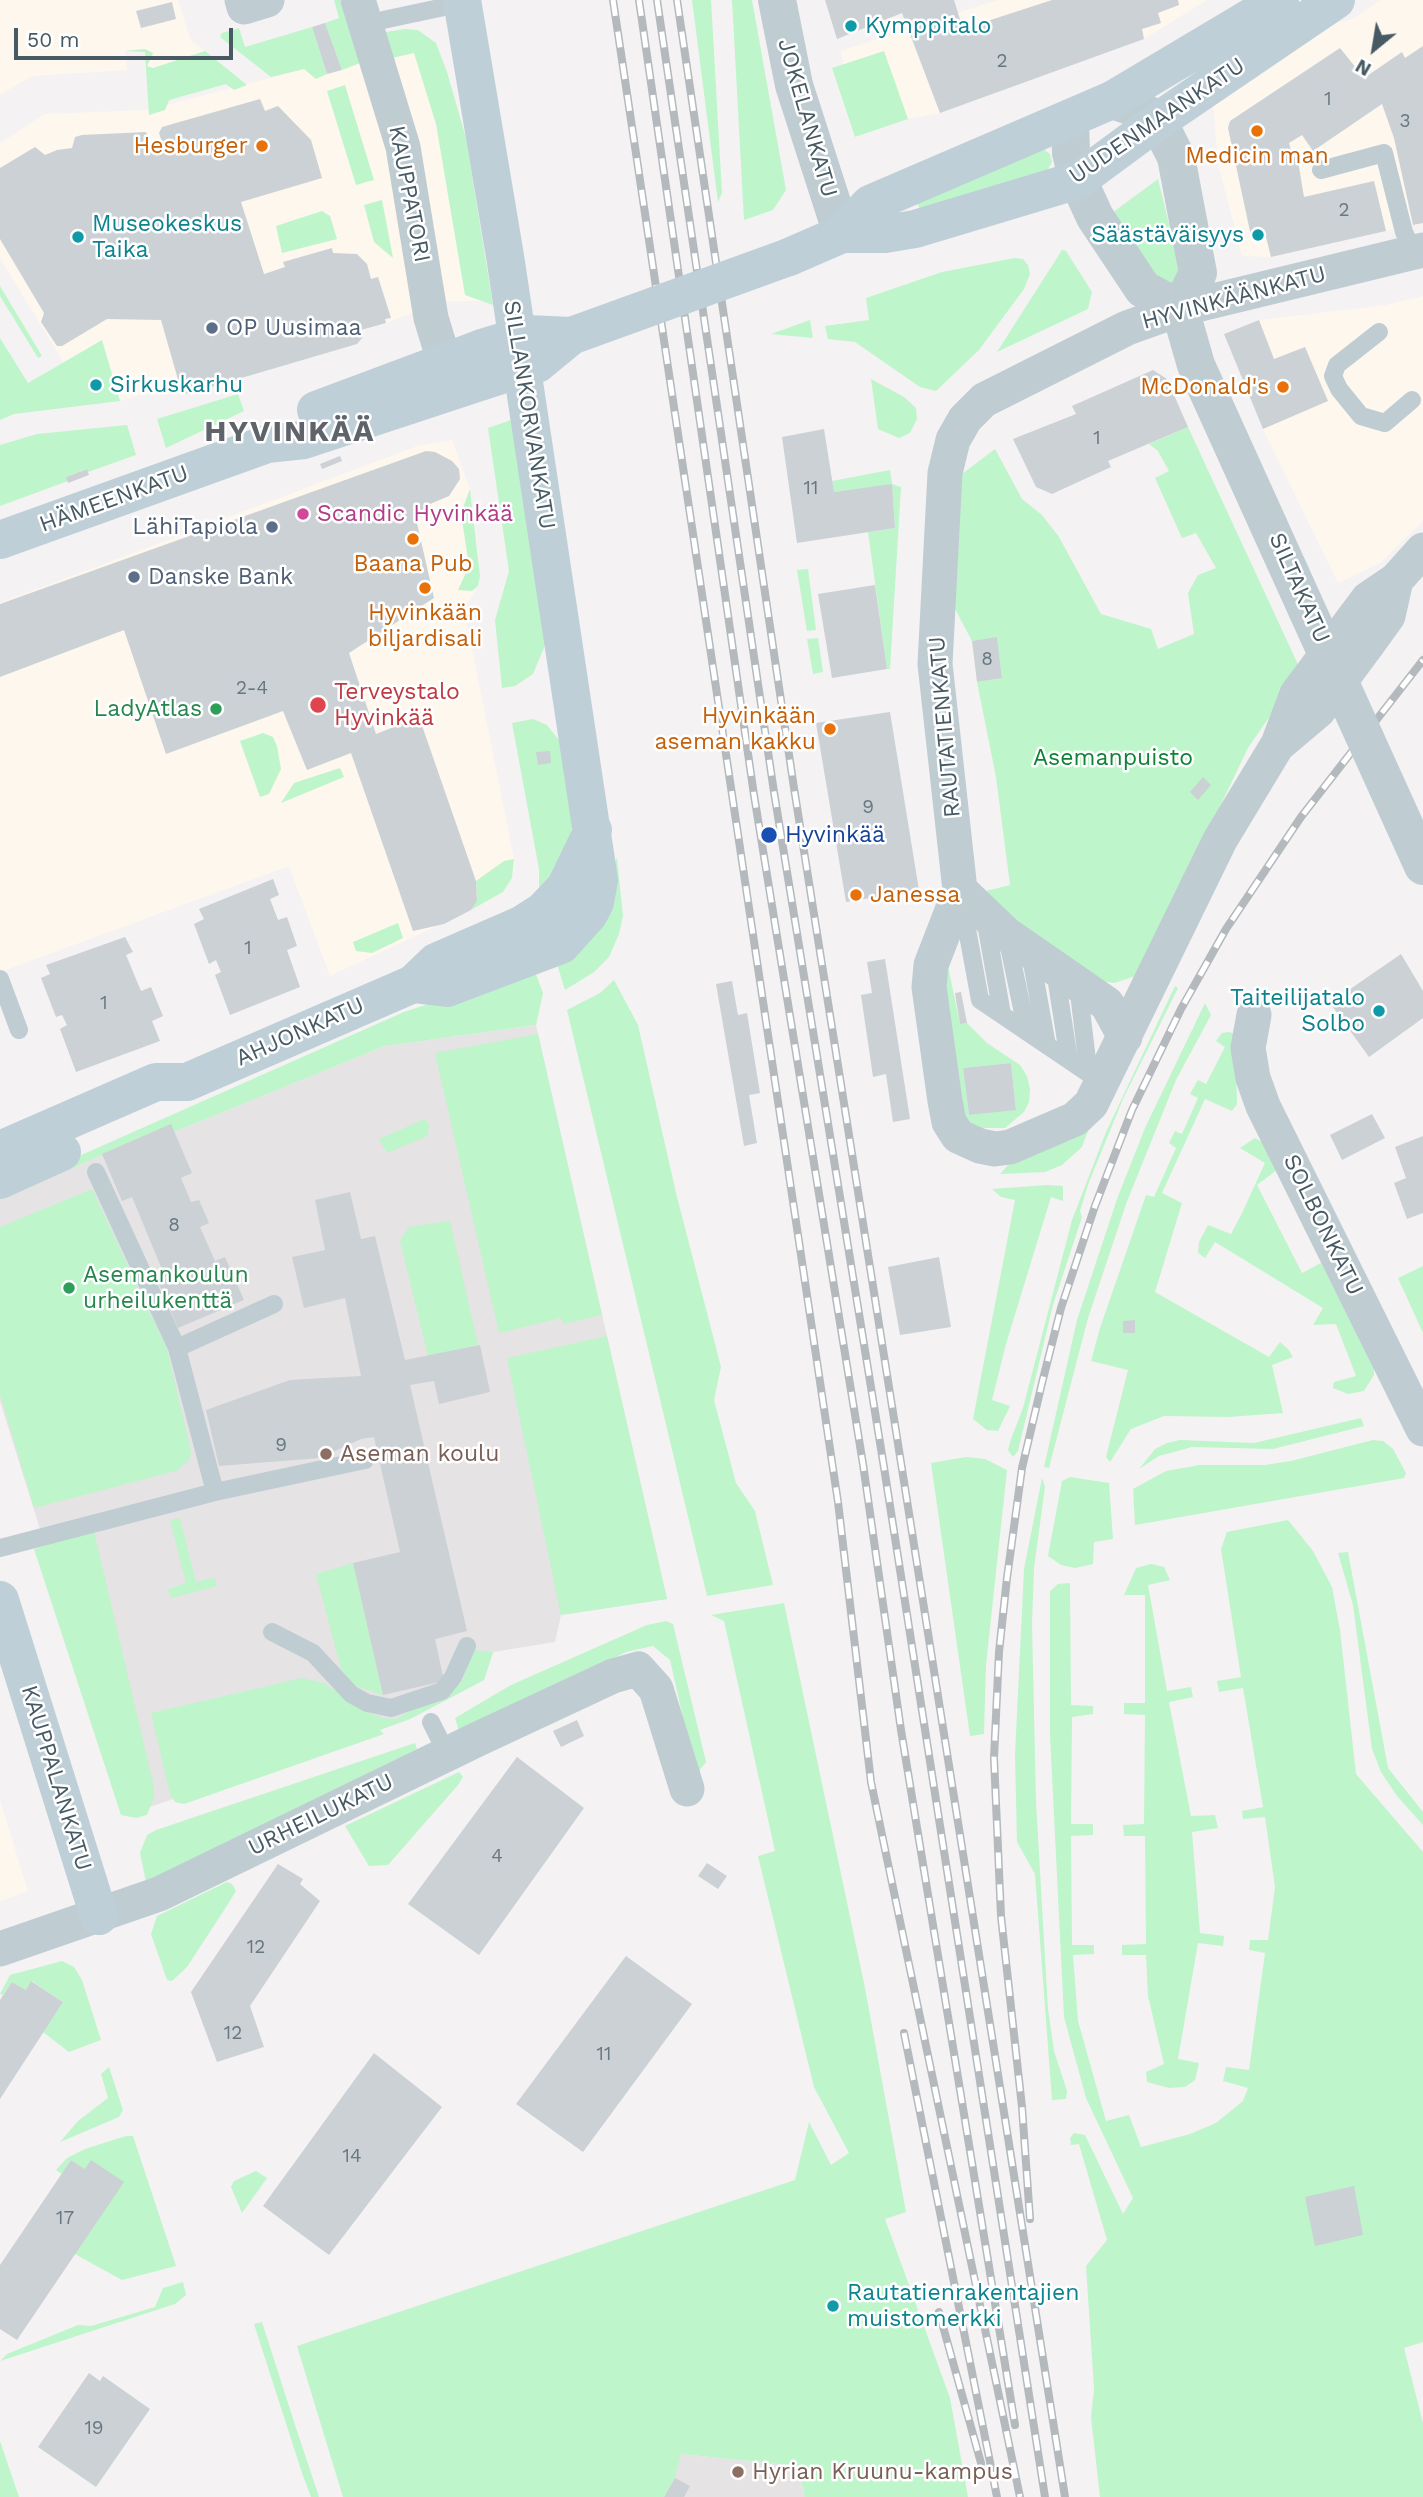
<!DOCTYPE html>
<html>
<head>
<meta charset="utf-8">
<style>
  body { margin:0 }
  #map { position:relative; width:1423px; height:2497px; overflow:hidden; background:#f5f2f3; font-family:"Work Sans",sans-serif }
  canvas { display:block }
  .north { position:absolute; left:1339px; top:14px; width:70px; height:70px; -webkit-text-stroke:5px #fff; paint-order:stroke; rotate:210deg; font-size:19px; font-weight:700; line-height:28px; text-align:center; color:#475a63 }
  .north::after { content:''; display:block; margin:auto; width:24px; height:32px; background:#475a63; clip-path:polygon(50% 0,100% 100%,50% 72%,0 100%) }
  .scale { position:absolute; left:14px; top:28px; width:219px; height:32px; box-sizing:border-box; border:4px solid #475a63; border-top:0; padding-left:9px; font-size:21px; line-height:24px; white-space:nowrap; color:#475a63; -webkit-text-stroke:5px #fff; paint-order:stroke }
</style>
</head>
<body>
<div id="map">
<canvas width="1423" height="2497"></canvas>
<div class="north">N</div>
<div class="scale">50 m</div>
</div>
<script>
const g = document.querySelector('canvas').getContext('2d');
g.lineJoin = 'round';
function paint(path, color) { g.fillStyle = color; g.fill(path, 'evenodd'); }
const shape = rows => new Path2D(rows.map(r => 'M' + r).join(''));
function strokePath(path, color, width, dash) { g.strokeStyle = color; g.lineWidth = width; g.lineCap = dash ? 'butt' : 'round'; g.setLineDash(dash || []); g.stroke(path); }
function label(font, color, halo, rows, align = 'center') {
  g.font = font + ' "Work Sans",sans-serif'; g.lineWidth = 5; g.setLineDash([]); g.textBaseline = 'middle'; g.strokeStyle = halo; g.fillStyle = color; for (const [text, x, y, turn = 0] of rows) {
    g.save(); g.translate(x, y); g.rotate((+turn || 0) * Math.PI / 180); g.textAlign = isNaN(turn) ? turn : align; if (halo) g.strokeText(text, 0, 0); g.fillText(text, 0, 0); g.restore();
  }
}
const commercial = shape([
  [0,0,178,0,191,41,205,51,153,68,147,67,153,54,145,49,125,51,127,70,32,76,0,95],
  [998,0,1207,0,1144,39,940,113,908,119,855,137,841,51],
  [1381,0,1423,0,1423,223,1271,257,1242,256,1218,163,1213,102,1321,27,1352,19],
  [425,50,479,301,443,301,386,323,120,401,102,340,64,363,0,258,0,143,45,114,147,110,304,69],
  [1423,296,1423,521,1380,563,1338,583,1263,429,1224,334,1259,320,1386,305],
  [452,440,470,489,479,561,478,586,464,609,515,864,512,878,503,892,471,910,330,976,289,866,0,972,0,603,420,445],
  [0,1800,28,1891,0,1901]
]);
const education = shape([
  [536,1025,667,1599,561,1615,555,1642,493,1652,484,1680,410,1719,129,1814,0,1401,0,1200,171,1124,174,1132,385,1046],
  [680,2454,798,2466,805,2497,664,2497,675,2478]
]);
const green = shape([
  [334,0,340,0,360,63,342,70,325,23,339,18],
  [692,0,711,0,722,193,718,202],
  [732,0,752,0,786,190,773,210,744,220],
  [312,27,327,74,316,79,304,69,271,77,220,37,222,33,239,28,245,47],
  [405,29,418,30,436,43,447,72,466,138,493,305,465,295,436,124,414,53,392,58,386,32],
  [145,49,153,53,147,66,153,68,205,51,247,85,234,90,226,84,169,100,165,110,149,115,145,52,125,51],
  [884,51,908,119,855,137,832,68],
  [345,85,374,180,356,185,327,91],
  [1042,148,1050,154,1052,162,1046,173,922,214,915,198],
  [1158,179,1180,269,1180,277,1165,288,1112,213],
  [382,200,393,258,374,242,364,205],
  [322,211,330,216,337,239,282,253,276,226],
  [1062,250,1066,251,1092,292,1088,309,997,352],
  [1015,258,1023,259,1028,265,1030,274,1024,289,979,350,936,391,920,387,855,342,828,339,825,326,869,320,866,298,942,272],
  [0,286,42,356,38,358,0,296],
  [810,320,813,338,771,334],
  [0,338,28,383,102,340,120,401,14,414,0,420],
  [871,379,904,397,916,408,917,419,910,433,899,438,878,429],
  [238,394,244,411,166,448,157,419],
  [511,420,546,643,533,674,515,686,502,688,495,620,509,571,488,428],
  [127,425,136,455,88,472,86,469,66,477,68,481,0,506,0,445,37,434],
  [1188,427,1301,671,1248,748,1139,975,1114,983,1101,981,1032,936,986,891,1010,885,996,777,977,682,1002,678,997,638,972,641,953,605,962,474,995,449,1022,499,1042,515,1059,537,1101,614,1151,629,1158,649,1194,634,1188,593,1198,575,1216,568,1196,533,1182,538,1155,478,1169,471,1158,451,1149,444],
  [890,470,892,484,901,487,890,669,887,669,868,532,895,528,892,485,834,492,832,481],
  [470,489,480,576,478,586,472,591,458,590,469,566,461,513],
  [808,569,816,630,807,631,797,570],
  [818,638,823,672,813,674,807,639],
  [533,719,547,725,562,744,573,816,571,836,539,898,539,869,512,723],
  [263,733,273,737,277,746,281,769,269,794,260,797,240,741],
  [340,768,344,777,281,803,294,783],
  [617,858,623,916,619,934,609,957,594,972,565,990,556,961],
  [514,859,512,878,503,892,471,910,477,901,476,881,504,861],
  [398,923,403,938,372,953,356,951,353,942],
  [948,966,960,1024,967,1023,987,1043,1020,1065,1027,1076,1030,1089,1029,1102,1024,1112,1005,1128,983,1128,965,1120,938,997],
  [1011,1063,1016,1109,969,1115,963,1068],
  [534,969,543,993,536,1025,385,1046,174,1132,170,1125,0,1200,0,1191,404,1012],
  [614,980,638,1025,676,1193,721,1367,714,1400,736,1483,755,1511,773,1585,707,1596,567,1010,600,993],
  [1175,986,1178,988,1123,1099,1089,1182,1080,1211,1082,1217,1053,1305,1018,1451,1013,1457,1008,1450,1011,1439,1023,1408,1072,1220,1106,1132],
  [1205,1003,1211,1015,1176,1080,1126,1204,1088,1318,1050,1464,1049,1468,1044,1467,1077,1320,1117,1199,1145,1128],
  [1229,1032,1235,1034,1237,1104,1232,1111,1205,1099,1162,1193,1182,1203,1155,1292,1269,1357,1280,1342,1288,1349,1293,1357,1272,1365,1283,1413,1228,1417,1164,1416,1131,1429,1110,1462,1106,1457,1128,1370,1091,1361,1100,1328,1146,1195,1154,1197,1176,1148,1169,1143,1175,1131,1182,1134,1198,1098,1190,1094,1198,1080,1206,1084,1225,1047,1216,1041,1222,1033],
  [538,1034,602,1315,563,1324,561,1318,499,1333,435,1053],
  [425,1119,429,1124,428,1136,387,1153,379,1139],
  [1091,1123,1082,1147,1062,1165,1045,1172,1000,1174,1009,1164],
  [1255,1138,1267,1145,1277,1170,1257,1185,1302,1273,1321,1263,1374,1364,1374,1375,1364,1391,1348,1394,1333,1388,1334,1382,1356,1376,1336,1324,1313,1325,1323,1308,1215,1242,1205,1258,1198,1253,1199,1242,1208,1225,1231,1234,1242,1213,1265,1163,1240,1148],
  [1047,1185,1063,1186,1063,1201,1051,1197,1006,1344,992,1400,1010,1406,998,1431,987,1430,973,1419,1015,1200,1001,1197,992,1189],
  [92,1189,167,1349,191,1451,190,1459,176,1471,34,1508,0,1394,0,1227],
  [450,1221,478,1345,428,1356,400,1241,409,1227],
  [1423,1266,1423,1333,1398,1278],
  [607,1336,667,1599,561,1615,507,1358],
  [1361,1418,1364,1426,1273,1449,1192,1447,1159,1456,1139,1469,1155,1449,1167,1443,1180,1440,1254,1443],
  [1373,1440,1383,1441,1393,1449,1406,1473,1404,1478,1135,1525,1133,1489,1166,1471,1200,1465,1265,1465,1291,1461],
  [966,1457,985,1459,1007,1470,986,1665,984,1734,970,1736,931,1463],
  [1070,1477,1109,1483,1113,1539,1094,1542,1093,1564,1075,1568,1061,1565,1048,1556,1062,1481],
  [1042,1478,1045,1487,1034,1568,1032,1623,1036,1802,1048,2009,1054,2051,1067,2091,1066,2099,1052,2100,1035,1874,1017,1842,1015,1755,1024,1569],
  [180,1518,196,1582,215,1578,217,1586,171,1598,168,1589,186,1583,170,1520],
  [1288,1520,1313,1551,1332,1587,1340,1630,1356,1774,1423,1852,1423,2342,1404,2348,1423,2423,1423,2497,1100,2497,1091,2417,1094,2389,1086,2266,1107,2240,1079,2144,1071,2145,1070,2138,1074,2133,1085,2135,1123,2214,1133,2198,1086,2098,1064,2017,1050,1735,1050,1591,1058,1584,1070,1583,1071,1705,1093,1706,1093,1714,1072,1717,1071,1824,1093,1824,1093,1835,1071,1836,1072,1945,1094,1945,1094,1954,1073,1955,1078,2021,1106,2121,1129,2115,1141,2147,1190,2134,1216,2123,1243,2101,1248,2088,1223,2081,1226,2067,1249,2070,1265,1953,1249,1950,1250,1940,1268,1940,1275,1887,1265,1817,1243,1819,1242,1811,1263,1807,1243,1688,1219,1692,1217,1681,1241,1677,1221,1549,1227,1532],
  [94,1531,154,1787,154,1798,147,1815,136,1818,121,1815,34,1549],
  [1348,1552,1388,1768,1423,1812,1423,1825,1397,1796,1381,1772,1372,1749,1353,1605,1338,1553],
  [353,1563,383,1695,355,1686,341,1669,316,1574],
  [1151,1564,1164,1567,1170,1580,1148,1585,1167,1691,1191,1687,1193,1697,1169,1702,1191,1816,1215,1815,1218,1828,1192,1832,1200,1933,1224,1936,1223,1946,1198,1943,1178,2059,1199,2063,1195,2080,1185,2087,1169,2088,1147,2082,1146,2072,1164,2064,1148,1996,1146,1955,1122,1955,1122,1945,1146,1944,1145,1836,1124,1836,1123,1825,1144,1824,1145,1715,1124,1714,1124,1703,1145,1703,1145,1595,1124,1595,1136,1568],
  [784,1603,865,1988,906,2212,885,2219,950,2398,968,2497,805,2497,798,2466,681,2454,675,2478,664,2497,343,2497,297,2346,795,2180,809,2122,831,2165,849,2153,814,2087,758,1856,775,1851,724,1621,711,1615],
  [666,1621,673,1624,706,1762,699,1771,693,1762,670,1660,653,1646,626,1652,532,1700,459,1731,455,1718,511,1685,647,1625],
  [475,1650,493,1652,484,1680,410,1719,380,1730,384,1734,184,1804,175,1802,170,1794,151,1713,302,1678,324,1683,364,1711,383,1718,396,1719,461,1683],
  [415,1743,417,1749,408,1754,146,1882,140,1853,147,1835,156,1830],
  [459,1772,463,1777,458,1785,388,1865,369,1866,345,1826],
  [227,1882,232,1884,236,1891,228,1904,187,1967,172,1981,167,1980,151,1934,157,1916],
  [62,1961,74,1967,82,1980,101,2040,69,2052,43,2032,63,2002,32,1981,26,1990,12,1982,3,1995,0,1994,10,1975],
  [109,2067,123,2110,119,2117,60,2142,78,2121,108,2098,101,2074],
  [126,2136,133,2136,176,2266,122,2280,75,2254,85,2169,71,2160,62,2174,56,2170,67,2158,85,2149],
  [256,2171,267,2178,242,2213,231,2187,234,2181],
  [183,2282,186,2295,175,2304,0,2361,7,2354,78,2325,91,2326,155,2307,163,2288],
  [262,2322,296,2428,319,2497,311,2497,302,2473,254,2324],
  [0,2441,19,2497,0,2497]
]);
const building = shape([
  [825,0,954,0,963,29,1052,0,1178,0,1179,5,1158,13,1161,23,1142,29,1144,39,940,113,902,13,837,39],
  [172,2,176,19,141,28,136,11],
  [325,23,342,70,327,74,312,27],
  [1423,46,1423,223,1413,225,1394,138,1382,104,1313,151,1302,135,1289,143,1293,158,1297,155,1304,197,1374,181,1386,231,1271,257,1265,233,1251,236,1228,128,1230,121,1340,48,1364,78,1402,52,1405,58],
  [260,99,265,111,278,106,311,140,322,178,241,202,264,274,285,267,283,262,332,248,333,253,357,254,367,264,371,279,378,277,391,318,385,319,386,323,361,330,363,337,357,344,187,394,181,390,161,320,107,319,62,346,57,346,41,322,44,313,0,239,0,168,35,147,45,155,57,150,72,148,75,137,82,135,146,132,151,145,162,142,159,133,162,127],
  [1259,320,1274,359,1305,347,1328,401,1263,429,1224,334],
  [1153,370,1167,379,1188,427,1108,461,1111,467,1052,494,1036,487,1013,439,1076,414,1072,406],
  [824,429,834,492,892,484,895,528,797,543,782,437],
  [426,451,435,452,452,461,459,469,460,479,449,496,430,504,432,512,416,519,434,598,349,653,376,734,419,717,476,881,477,901,471,910,444,924,413,931,351,753,307,770,283,711,166,754,124,630,0,677,0,604],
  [340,456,342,461,322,469,320,464],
  [87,469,89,475,68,483,66,477],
  [875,585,887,669,832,678,818,594],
  [997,637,1002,678,977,682,972,641],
  [890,712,919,890,846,902,816,723],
  [550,751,551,763,538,765,536,752],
  [1203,777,1211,785,1198,800,1190,792],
  [273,879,279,895,270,899,278,920,287,917,297,946,287,950,300,987,230,1015,215,975,221,972,216,960,209,964,194,924,204,919,199,909],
  [125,937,133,952,126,955,141,991,151,987,163,1016,152,1021,160,1041,76,1072,60,1029,67,1025,62,1015,56,1017,41,978,50,974,46,965],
  [1401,954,1423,991,1423,1018,1369,1057,1330,1003],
  [885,959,910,1119,893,1122,886,1074,873,1077,861,995,872,993,867,962],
  [732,981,738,1015,747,1013,760,1093,749,1095,757,1143,744,1146,716,984],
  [961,992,967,1023,960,1024,955,993],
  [1011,1063,1016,1110,969,1115,963,1068],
  [1372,1114,1385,1138,1342,1160,1330,1135],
  [171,1124,192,1173,181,1178,191,1202,199,1200,209,1223,200,1227,215,1261,225,1257,244,1300,178,1328,158,1282,166,1279,132,1197,122,1201,102,1154],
  [1423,1136,1423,1213,1407,1219,1394,1183,1406,1178,1395,1147],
  [350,1192,361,1239,375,1236,405,1360,480,1345,490,1392,439,1404,434,1381,410,1385,467,1631,435,1639,444,1681,383,1695,353,1563,400,1552,374,1437,361,1439,320,1458,219,1466,206,1410,290,1380,361,1376,345,1298,304,1308,292,1257,325,1250,315,1200],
  [939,1257,951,1327,900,1335,888,1267],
  [1135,1320,1135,1333,1123,1333,1123,1321],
  [577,1720,584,1736,561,1747,553,1731],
  [517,1757,584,1808,479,1955,408,1904],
  [707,1863,727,1876,718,1889,698,1876],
  [278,1864,303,1879,300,1884,320,1901,250,2006,264,2047,217,2062,191,1992],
  [626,1956,692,2004,583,2152,516,2104],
  [31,1981,63,2002,0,2099,0,2000,12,1982,26,1990],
  [374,2053,442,2107,329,2255,263,2206],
  [71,2160,85,2169,91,2160,124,2182,17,2340,0,2329,0,2265],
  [1354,2186,1363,2235,1315,2246,1305,2197],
  [89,2373,100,2381,103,2376,150,2409,96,2487,38,2447],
  [675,2478,690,2486,684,2497,664,2497]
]);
const service = shape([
  [383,20,463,3],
  [1321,170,1384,153,1404,232,1413,252],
  [1379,332,1337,365,1333,376,1339,389,1361,416,1385,423,1412,400],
  [962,902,980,1000,1091,1075],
  [985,918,1002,1014],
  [1007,937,1027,1032],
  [1030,952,1047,1045],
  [1055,970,1069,1060],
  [0,979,19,1030],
  [1078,985,1087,1060,1094,1081],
  [96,1172,177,1348],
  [215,1492,177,1348,274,1304],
  [0,1548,215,1492,365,1460],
  [272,1632,313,1653,351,1694,367,1703,391,1708,442,1691,453,1677,467,1646],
  [431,1722,447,1754]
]);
const minor = shape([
  [242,0,244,7,267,0],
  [358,0,403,147,431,318,453,390],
  [1423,250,1180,309,1127,328,984,400,965,419,953,440,945,473,935,664,960,890,931,965,929,987,945,1101,949,1122,958,1136,980,1146,995,1149,1010,1147,1075,1119,1091,1104,1220,840,1278,744,1297,694,1368,599,1396,580,1423,550],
  [1279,744,1318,711,1367,645,1388,616,1396,580],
  [960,890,1006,934,1107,1004,1125,1037],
  [1254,1015,1248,1048,1253,1078,1263,1106,1423,1429],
  [0,1949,159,1894,478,1739,613,1676,638,1669,656,1689,687,1789]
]);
const tertiary = shape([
  [777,0,794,85,842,234],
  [1070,119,1071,153,1078,180,1095,217,1143,289,1180,309,1198,273,1176,157,1158,121,1139,109,1112,100]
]);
const secondary = shape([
  [842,234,870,204,1112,100,1280,0],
  [789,257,842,234,885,234,915,229,1078,180,1158,121,1336,0],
  [316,410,482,348],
  [0,540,267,444,304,440,483,381],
  [413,984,447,988,561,945,589,914,595,902,599,880,505,256,462,0],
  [0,1150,156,1082,187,1082,413,984,436,962,521,925,543,911,565,888,593,830],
  [0,1180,62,1152],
  [0,1600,99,1916]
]);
const rail = shape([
  [613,0,838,1502,871,1782,1020,2497],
  [639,0,754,795,863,1464,901,1730,1015,2425],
  [657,0,774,792,883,1461,1045,2497],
  [677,0,794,788,1065,2497],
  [904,2033,997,2497],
  [1030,2219,1022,2107,1001,1916,994,1758,999,1652,1007,1578,1022,1468,1042,1383,1061,1308,1095,1206,1132,1110,1181,1009,1226,929,1301,817,1423,660],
  [939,2312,981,2463]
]);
const tertiaryBridge = shape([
  [1180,309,1196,365,1423,866]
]);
const secondaryBridge = shape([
  [482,348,528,334,571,336],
  [483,381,537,364,571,336,789,257]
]);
const markers = [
  [851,26,7,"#0f9aa8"],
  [1257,131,7,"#e8710a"],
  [262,146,7,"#e8710a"],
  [1258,235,7,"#0f9aa8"],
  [78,237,7,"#0f9aa8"],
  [212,328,7,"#5c6f8a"],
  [96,385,7,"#0f9aa8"],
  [1283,387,7,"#e8710a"],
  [303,514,7,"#d1479c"],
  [272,527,7,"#5c6f8a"],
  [413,539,7,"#e8710a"],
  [134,577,7,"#5c6f8a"],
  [425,588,7,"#e8710a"],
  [318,705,9,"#e0444e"],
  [216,709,7,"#2e9e5b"],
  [830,729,7,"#e8710a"],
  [769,835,9,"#1a4fb4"],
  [856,895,7,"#e8710a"],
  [1379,1011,7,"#0f9aa8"],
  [69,1288,7,"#2e9e5b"],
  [326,1454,7,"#8d6e63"],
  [833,2306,7,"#0f9aa8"],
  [738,2472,7,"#8d6e63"]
];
const numberNames = [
  ["2",1002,61],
  ["1",1328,99],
  ["3",1405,121],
  ["2",1344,210],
  ["1",1097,438],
  ["11",811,488],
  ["8",987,659],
  ["2-4",252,688],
  ["9",868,807],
  ["1",248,948],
  ["1",104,1003],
  ["8",174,1225],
  ["9",281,1445],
  ["4",497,1856],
  ["12",256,1947],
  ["12",233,2033],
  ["11",604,2054],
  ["14",352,2156],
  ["17",65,2218],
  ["19",94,2428]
];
const cultureNames = [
  ["Kymppitalo",865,26],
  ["Museokeskus",92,224],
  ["Taika",92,250],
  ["Säästäväisyys",1244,235,"right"],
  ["Sirkuskarhu",110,385],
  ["Taiteilijatalo",1365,998,"right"],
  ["Solbo",1365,1024,"right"],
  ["Rautatienrakentajien",847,2293],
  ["muistomerkki",847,2319]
];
const streetNames = [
  ["JOKELANKATU",807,118,74],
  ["UUDENMAANKATU",1157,121,-34],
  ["KAUPPATORI",409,194,79],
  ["HYVINKÄÄNKATU",1234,298,-15],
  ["SILLANKORVANKATU",529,415,81],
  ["HÄMEENKATU",114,499,-20],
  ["SILTAKATU",1299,588,66],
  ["RAUTATIENKATU",945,727,-95],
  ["AHJONKATU",300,1032,-24],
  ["SOLBONKATU",1323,1225,64],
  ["KAUPPALANKATU",56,1778,73],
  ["URHEILUKATU",321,1815,-26]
];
const foodNames = [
  ["Hesburger",248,146],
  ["Medicin man",1257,156,"center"],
  ["McDonald's",1269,387],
  ["Baana Pub",413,564,"center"],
  ["Hyvinkään",425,613,"center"],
  ["biljardisali",425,639,"center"],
  ["Hyvinkään",816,716],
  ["aseman kakku",816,742],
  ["Janessa",870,895,"left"]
];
const serviceNames = [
  ["OP Uusimaa",226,328],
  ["LähiTapiola",258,527,"right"],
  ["Danske Bank",148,577]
];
const hotelNames = [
  ["Scandic Hyvinkää",317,514]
];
const healthNames = [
  ["Terveystalo",334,692],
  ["Hyvinkää",334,718]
];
const leisureNames = [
  ["LadyAtlas",202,709],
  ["Asemankoulun",83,1275,"left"],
  ["urheilukenttä",83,1301,"left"]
];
const parkNames = [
  ["Asemanpuisto",1113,758]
];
const transitNames = [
  ["Hyvinkää",785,835]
];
const educationNames = [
  ["Aseman koulu",340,1454],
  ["Hyrian Kruunu-kampus",752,2472]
];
const districtNames = [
  ["HYVINKÄÄ",290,432]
];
paint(commercial, '#fef7ed');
paint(education, '#e6e3e5');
paint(green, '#bef5cb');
paint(building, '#cbd1d5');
strokePath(service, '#bfcdd3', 18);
strokePath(minor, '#bfcdd3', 35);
strokePath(tertiary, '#bfcdd3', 38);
strokePath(secondary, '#bfcfd8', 38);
strokePath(rail, '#b4b9bd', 8);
strokePath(rail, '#fff', 5, [16]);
strokePath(tertiaryBridge, '#bfcdd3', 38);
strokePath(secondaryBridge, '#bfcfd8', 38);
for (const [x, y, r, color] of markers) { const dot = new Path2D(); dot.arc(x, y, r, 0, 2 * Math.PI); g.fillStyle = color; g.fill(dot); strokePath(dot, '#fff', 2.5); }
label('19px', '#687880', null, numberNames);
label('23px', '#0d838f', '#fff', cultureNames, 'left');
label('23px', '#475a63', '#fff', streetNames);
label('23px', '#c56008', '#fff', foodNames, 'right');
label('23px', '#4e5e75', '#fff', serviceNames, 'left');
label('23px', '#b23c85', '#fff', hotelNames, 'left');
label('23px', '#be3a42', '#fff', healthNames, 'left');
label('23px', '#27864d', '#fff', leisureNames, 'right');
label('23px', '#0c8335', '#fff', parkNames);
label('23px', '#164399', '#fff', transitNames, 'left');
label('23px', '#785e54', '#fff', educationNames, 'left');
g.letterSpacing = '2px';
label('bold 30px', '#5e6469', '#fff', districtNames);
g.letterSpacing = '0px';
</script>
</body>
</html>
